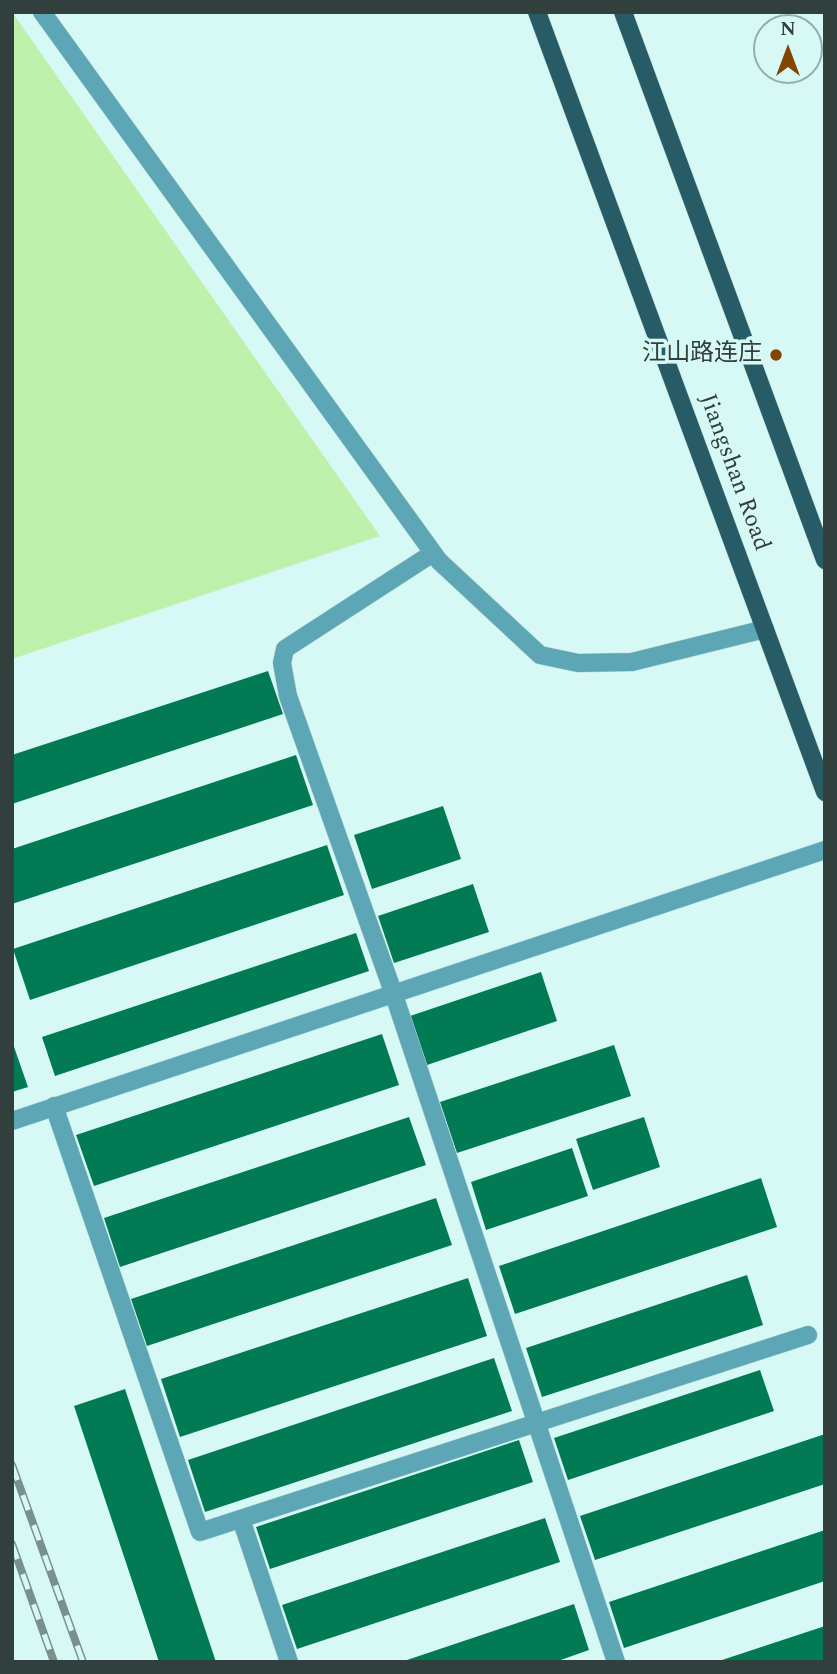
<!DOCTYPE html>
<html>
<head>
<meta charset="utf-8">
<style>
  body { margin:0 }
  #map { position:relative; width:837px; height:1674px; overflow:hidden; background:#d6f9f5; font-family:Spectral,serif }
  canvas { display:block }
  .frame { position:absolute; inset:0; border:14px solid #313f3d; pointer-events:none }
  .north { position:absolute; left:753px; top:14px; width:70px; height:70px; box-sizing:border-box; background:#d6f9f5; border:2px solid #94afab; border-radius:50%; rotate:0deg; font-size:19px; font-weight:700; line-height:28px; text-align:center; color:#313f3d }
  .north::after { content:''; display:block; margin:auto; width:24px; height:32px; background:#824600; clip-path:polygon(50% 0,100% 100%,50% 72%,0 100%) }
</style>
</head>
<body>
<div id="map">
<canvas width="837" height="1674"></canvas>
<div class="frame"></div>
<div class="north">N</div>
</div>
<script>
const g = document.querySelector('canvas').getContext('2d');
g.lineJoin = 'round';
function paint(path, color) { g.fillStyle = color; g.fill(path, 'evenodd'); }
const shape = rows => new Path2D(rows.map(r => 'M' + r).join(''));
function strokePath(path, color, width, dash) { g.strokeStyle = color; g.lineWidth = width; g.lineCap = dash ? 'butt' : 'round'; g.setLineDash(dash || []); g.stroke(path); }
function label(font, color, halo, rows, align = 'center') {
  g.font = font + ' Spectral,"Noto Sans SC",serif'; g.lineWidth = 7; g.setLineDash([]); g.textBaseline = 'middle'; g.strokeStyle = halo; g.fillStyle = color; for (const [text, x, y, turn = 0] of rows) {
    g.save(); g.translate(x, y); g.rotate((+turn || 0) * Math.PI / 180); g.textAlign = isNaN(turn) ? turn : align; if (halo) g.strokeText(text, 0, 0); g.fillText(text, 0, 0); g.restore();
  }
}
const green = shape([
  [12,12,380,536,12,659]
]);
const building = shape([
  [268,671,283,714,12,804,12,755],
  [296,755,313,805,12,904,12,849],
  [443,806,461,859,372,889,354,835],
  [327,845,344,895,30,1000,13,949],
  [473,884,489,932,394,963,378,916],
  [356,933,369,971,55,1076,42,1037],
  [541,972,557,1021,427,1065,410,1016],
  [382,1034,399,1085,94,1186,76,1135],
  [12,1041,28,1087,12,1092],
  [614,1045,631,1096,457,1153,440,1102],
  [409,1117,426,1165,120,1267,104,1218],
  [644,1117,660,1167,593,1190,576,1139],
  [572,1148,588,1196,486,1230,471,1182],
  [761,1178,777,1227,515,1314,499,1266],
  [436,1198,452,1245,147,1346,131,1299],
  [747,1275,763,1325,542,1397,526,1348],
  [468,1278,487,1336,180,1437,161,1379],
  [494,1358,512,1411,205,1512,188,1460],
  [760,1370,774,1411,568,1480,554,1438],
  [125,1389,216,1662,159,1662,74,1406],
  [825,1434,825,1484,595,1560,580,1516],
  [519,1440,533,1482,270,1569,256,1527],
  [545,1518,560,1562,297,1649,282,1605],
  [825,1530,825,1581,624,1648,609,1602],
  [574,1604,589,1650,555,1662,401,1662],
  [825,1626,825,1662,719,1662,719,1661]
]);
const minor = shape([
  [42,12,439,561,540,655,578,663,632,662,765,629],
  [433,553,285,649,282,663,288,696,393,992,616,1662],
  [54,1106,200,1532,808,1335],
  [12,1121,825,850],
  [241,1519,289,1662]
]);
const major = shape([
  [537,12,825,792],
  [623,12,825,560]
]);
const rail = shape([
  [12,1465,83,1662],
  [12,1544,54,1662]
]);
const markers = [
  [776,355,7,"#824600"]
];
const poiNames = [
  ["江山路连庄",762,355]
];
const streetNames = [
  ["Jiangshan Road",733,473,70]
];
paint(green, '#bef1ab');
paint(building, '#027a54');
strokePath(minor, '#b5d4d0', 19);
strokePath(major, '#b5d4d0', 19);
strokePath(minor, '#5da6b6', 18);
strokePath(major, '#275b66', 18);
strokePath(rail, '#79908d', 8);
strokePath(rail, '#d6f9f5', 5, [16]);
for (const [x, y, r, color] of markers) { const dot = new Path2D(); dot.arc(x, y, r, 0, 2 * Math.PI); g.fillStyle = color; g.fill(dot); strokePath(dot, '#d6f9f5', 2.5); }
label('24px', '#313f3d', '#d6f9f5', poiNames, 'right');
label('24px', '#313f3d', '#d6f9f5', streetNames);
</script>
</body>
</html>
